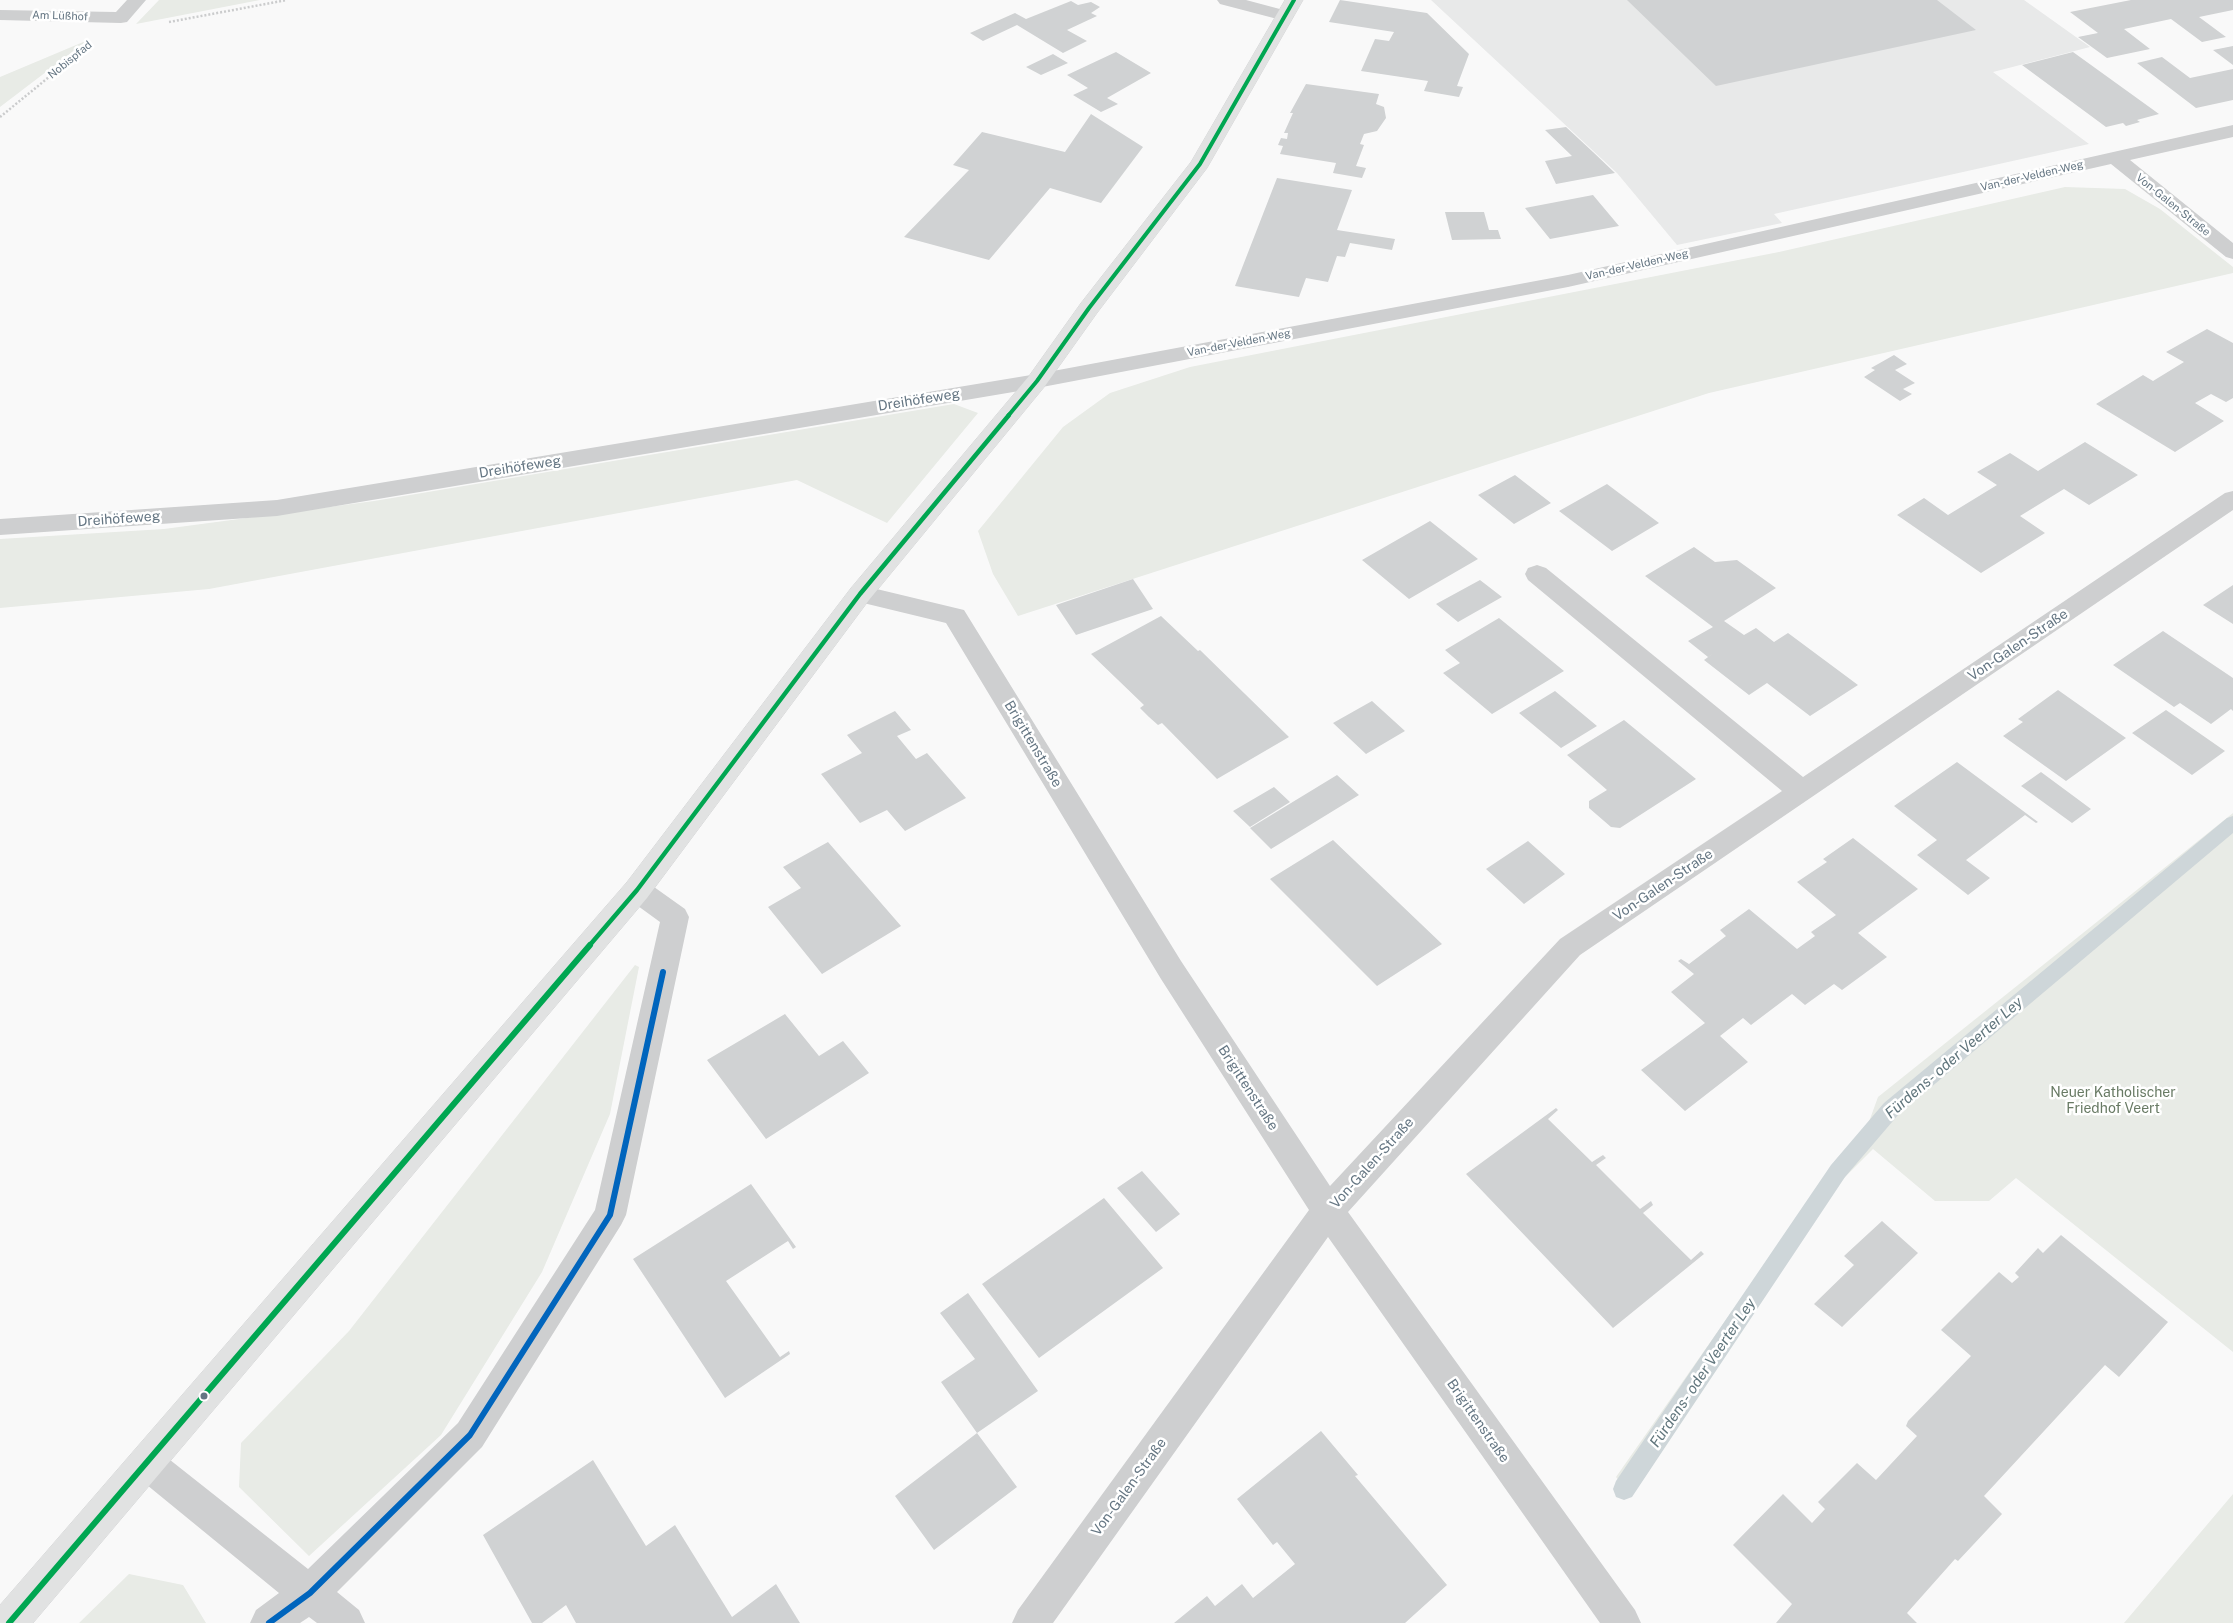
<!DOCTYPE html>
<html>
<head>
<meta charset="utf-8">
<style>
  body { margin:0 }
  canvas { display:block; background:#f9f9f9 }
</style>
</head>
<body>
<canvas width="2233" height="1623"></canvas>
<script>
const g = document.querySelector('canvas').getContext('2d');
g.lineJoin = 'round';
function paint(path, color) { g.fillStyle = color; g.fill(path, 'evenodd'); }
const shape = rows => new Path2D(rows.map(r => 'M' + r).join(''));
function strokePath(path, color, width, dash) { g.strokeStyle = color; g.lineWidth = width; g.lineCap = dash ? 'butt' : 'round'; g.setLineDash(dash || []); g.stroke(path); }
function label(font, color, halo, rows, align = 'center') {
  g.font = font + ' "Public Sans",sans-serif'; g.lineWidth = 5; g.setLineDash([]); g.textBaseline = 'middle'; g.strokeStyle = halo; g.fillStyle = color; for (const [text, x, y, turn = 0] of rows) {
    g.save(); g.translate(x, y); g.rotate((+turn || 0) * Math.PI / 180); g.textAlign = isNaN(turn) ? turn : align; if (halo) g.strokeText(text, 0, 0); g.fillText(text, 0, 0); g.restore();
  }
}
const built = shape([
  [1431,0,2024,0,2090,47,1993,72,2089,144,1774,214,1782,223,1677,245,1617,173]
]);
const green = shape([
  [159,0,260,0,136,24],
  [88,40,0,107,0,77],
  [2065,187,2125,189,2160,209,2233,267,2233,273,1709,393,1018,616,993,574,978,531,1063,427,1110,393,1190,367,1779,252],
  [954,404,978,413,887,523,797,480,209,589,0,608,0,539,164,529,374,501],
  [2233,813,2233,1352,2016,1178,1989,1201,1935,1201,1873,1149,1840,1182,1629,1493,1616,1477,1832,1168,1862,1141,1878,1097],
  [635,965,639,967,610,1114,542,1272,441,1435,309,1556,239,1487,241,1443,349,1331],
  [2233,1494,2233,1623,2124,1623],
  [129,1574,183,1585,206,1623,79,1623]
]);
const stream = shape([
  [2233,816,2233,833,1898,1115,1845,1177,1632,1497,1624,1500,1616,1497,1613,1489,1616,1481,1831,1165,1884,1103,2227,818,2233,816]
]);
const building = shape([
  [1340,0,1427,13,1469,54,1457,86,1463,87,1459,97,1424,91,1428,81,1361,71,1375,39,1389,41,1394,32,1329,22],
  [1627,0,1937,0,1976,30,1716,86],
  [2131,0,2233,0,2233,10,2199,17,2226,37,2202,42,2171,19,2124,29,2150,49,2107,58,2078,37,2098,33,2070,12],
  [1071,1,1078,5,1091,2,1100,7,1091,13,1097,16,1067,30,1087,41,1063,53,1017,25,983,41,970,33,1015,13,1026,19],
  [2233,46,2233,65,2213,50],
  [1116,52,1151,73,1107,98,1118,104,1101,112,1073,95,1088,88,1067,75],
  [2073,52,2159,114,2137,120,2140,122,2126,126,2123,123,2106,127,2022,65],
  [1053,54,1068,63,1041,75,1026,67],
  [2162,57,2190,78,2233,69,2233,100,2196,108,2137,63],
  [1306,84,1379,94,1376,104,1384,107,1386,118,1377,131,1364,134,1360,144,1364,145,1356,166,1366,168,1362,178,1333,173,1336,163,1280,154,1283,146,1278,145,1281,138,1287,139,1288,133,1284,133,1293,113,1290,113],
  [1091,114,1143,147,1101,203,1050,188,989,260,904,237,969,170,953,165,982,132,1065,152],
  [1566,127,1593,152,1615,173,1556,184,1545,161,1572,156,1545,130],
  [1277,178,1352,190,1337,230,1395,239,1392,250,1350,243,1345,257,1337,256,1328,282,1306,278,1299,297,1235,286],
  [1593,195,1619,226,1550,239,1525,208],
  [1445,212,1484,212,1489,230,1498,230,1501,239,1452,240],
  [2207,329,2233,343,2233,398,2226,402,2211,394,2195,403,2224,421,2175,452,2096,404,2143,375,2153,381,2184,362,2166,352],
  [1894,355,1907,364,1895,370,1915,383,1903,389,1912,394,1900,401,1864,377,1875,370,1871,368],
  [2085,442,2138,475,2089,505,2064,489,2020,516,2045,533,1981,573,1897,515,1924,498,1948,515,1997,485,1977,472,2010,453,2038,471],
  [1515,475,1551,503,1514,524,1478,495],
  [1607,484,1659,523,1612,551,1559,511],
  [1430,521,1478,559,1409,599,1362,560],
  [1694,547,1715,562,1737,560,1776,588,1724,621,1744,635,1756,628,1774,642,1788,633,1858,685,1810,716,1767,683,1749,695,1704,660,1715,652,1708,657,1688,641,1713,627,1645,576],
  [1133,579,1153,609,1076,635,1056,605],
  [1480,580,1502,597,1458,622,1436,604],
  [2233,585,2233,624,2203,605],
  [1161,616,1198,651,1200,650,1289,737,1217,779,1162,723,1158,725,1149,717,1140,708,1144,705,1091,654],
  [1499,618,1564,671,1492,714,1443,673,1460,663,1445,650],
  [2163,631,2233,678,2233,711,2231,709,2211,724,2180,703,2174,707,2113,665],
  [2058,690,2126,738,2066,781,2003,736,2023,722,2018,719],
  [1555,691,1597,726,1561,748,1519,713],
  [1372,701,1405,731,1366,754,1333,723],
  [2166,710,2225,751,2192,775,2132,733],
  [895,711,911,730,897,736,916,759,927,753,966,798,905,831,887,810,860,823,821,774,862,753,847,735],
  [1624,720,1696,779,1620,828,1611,827,1589,808,1589,801,1607,790,1567,755],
  [1957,762,2038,822,2036,823,2025,815,1966,860,1990,878,1968,895,1917,855,1937,840,1894,806],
  [2041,772,2091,809,2072,823,2021,786],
  [1337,775,1359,795,1271,849,1250,828],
  [1274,787,1290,802,1250,827,1233,811],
  [1853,838,1918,889,1858,933,1887,957,1842,990,1834,984,1805,1005,1792,994,1751,1025,1743,1018,1720,1036,1748,1062,1685,1111,1641,1070,1705,1023,1671,992,1694,974,1678,961,1681,959,1689,964,1726,936,1720,930,1749,909,1797,949,1815,936,1811,932,1836,915,1797,882,1827,862,1823,859],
  [1333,840,1442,944,1377,986,1270,879],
  [1528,841,1565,874,1524,904,1486,869],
  [828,842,901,926,822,974,768,907,801,888,783,867],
  [785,1014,819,1056,843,1041,869,1073,766,1139,707,1060],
  [1556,1108,1558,1110,1548,1119,1592,1162,1603,1155,1606,1158,1596,1165,1640,1209,1651,1201,1653,1205,1643,1213,1691,1260,1701,1251,1704,1254,1613,1328,1466,1174],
  [1142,1171,1180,1214,1156,1232,1117,1188],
  [751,1184,796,1247,793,1249,788,1241,726,1281,780,1357,789,1351,790,1354,725,1398,633,1259],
  [1104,1198,1163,1268,1039,1358,982,1284],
  [1882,1221,1918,1253,1842,1327,1814,1304,1854,1265,1844,1256],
  [2061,1235,2168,1322,2119,1377,2105,1365,1984,1496,2002,1514,1958,1561,1955,1559,1907,1613,1917,1623,1776,1623,1792,1604,1733,1545,1783,1494,1812,1523,1825,1509,1818,1502,1857,1463,1876,1480,1917,1436,1906,1426,1908,1421,1971,1356,1941,1330,1999,1272,2012,1283,2019,1277,2015,1273,2038,1248,2043,1253],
  [968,1293,1038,1391,977,1433,941,1382,975,1359,940,1313],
  [1321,1431,1358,1475,1355,1476,1447,1585,1405,1623,1174,1623,1207,1596,1215,1606,1242,1584,1253,1598,1295,1564,1277,1542,1273,1545,1237,1499],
  [977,1433,1017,1487,934,1550,895,1496],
  [593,1460,646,1546,675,1525,732,1617,776,1584,800,1623,576,1623,566,1605,542,1623,532,1623,483,1535]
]);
const path = shape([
  [169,22,287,0],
  [0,117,76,55]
]);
const street = shape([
  [127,0,146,0,127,22,121,23,0,20,0,10,116,12,127,0],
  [1217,0,1246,0,1291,12,1294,16,1291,20,1285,21,1220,4,1217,0],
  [2233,125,2233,137,2130,160,2233,243,2233,259,2226,257,2111,164,1568,287,1037,388,277,516,0,535,0,519,277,500,1037,374,1568,275,2233,125],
  [2233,491,2233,510,1580,955,1348,1212,1635,1610,1641,1623,1600,1623,1328,1237,1053,1623,1012,1623,1018,1610,1309,1210,1161,979,946,623,851,600,848,594,851,588,860,585,964,610,1181,961,1330,1186,1560,939,1782,791,1528,580,1525,574,1528,568,1537,565,1546,568,1803,777,2225,493,2233,491],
  [637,879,647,882,685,909,689,917,626,1215,621,1225,482,1447,337,1592,359,1610,365,1623,317,1623,309,1617,300,1623,250,1623,256,1610,279,1593,136,1476,130,1464,136,1452,148,1446,160,1452,308,1569,458,1423,595,1210,660,922,627,898,623,890,627,882,637,879]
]);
const secondary = shape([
  [1285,0,1303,0,1207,168,1097,313,1045,386,869,600,647,898,33,1623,0,1623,0,1605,627,882,851,588,1029,376,1081,303,1191,162,1285,0]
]);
const bus1Far2 = shape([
  [1008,416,1037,381,1089,308,1200,164,1294,0]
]);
const bus1Far1 = shape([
  [589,946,637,890,860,594,1009,415]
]);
const bus1 = shape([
  [9,1623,590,945]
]);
const bus2 = shape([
  [269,1623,310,1593,470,1435,610,1215,663,972]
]);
const markers = [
  [204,1396,4.5,"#657683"]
];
const farStreetnames = [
  ["Am Lüßhof",60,16,2],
  ["Nobispfad",70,60,-39],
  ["Van-der-Velden-Weg",2032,176,-13],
  ["Von-Galen-Straße",2173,205,39],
  ["Van-der-Velden-Weg",1637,265,-13],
  ["Van-der-Velden-Weg",1239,343,-11]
];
const streetNames = [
  ["Dreihöfeweg",919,400,-9],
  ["Dreihöfeweg",520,467,-9],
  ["Dreihöfeweg",119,519,-4],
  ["Von-Galen-Straße",2018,645,-34],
  ["Brigittenstraße",1033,744,59],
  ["Von-Galen-Straße",1663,885,-34],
  ["Brigittenstraße",1248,1088,57],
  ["Von-Galen-Straße",1372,1163,-48],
  ["Brigittenstraße",1478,1421,55],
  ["Von-Galen-Straße",1129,1487,-54]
];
const parkNames = [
  ["Neuer Katholischer",2113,1093],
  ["Friedhof Veert",2113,1109]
];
const waterNames = [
  ["Fürdens- oder Veerter Ley",1954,1058,-41],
  ["Fürdens- oder Veerter Ley",1703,1373,-56]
];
paint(built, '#e8e9e9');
paint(green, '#e8ebe6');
paint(stream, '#ced6d9');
paint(building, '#d0d2d3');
strokePath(secondary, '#d5d6d7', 1);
strokePath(path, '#cbcccd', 2.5, [2, 2]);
paint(street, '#cecfd0');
paint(secondary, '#e1e2e2');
strokePath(bus1Far2, '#00a651', 4);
strokePath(bus1Far1, '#00a651', 4.5);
strokePath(bus1, '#00a651', 6);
strokePath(bus2, '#0065bd', 6);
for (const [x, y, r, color] of markers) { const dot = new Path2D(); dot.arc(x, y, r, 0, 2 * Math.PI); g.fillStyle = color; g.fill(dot); strokePath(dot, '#fff', 2); }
label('11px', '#657683', '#fff', farStreetnames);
label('14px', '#657683', '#fff', streetNames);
label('14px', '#687a64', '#fff', parkNames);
label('italic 15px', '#60757c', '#fff', waterNames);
</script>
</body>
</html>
